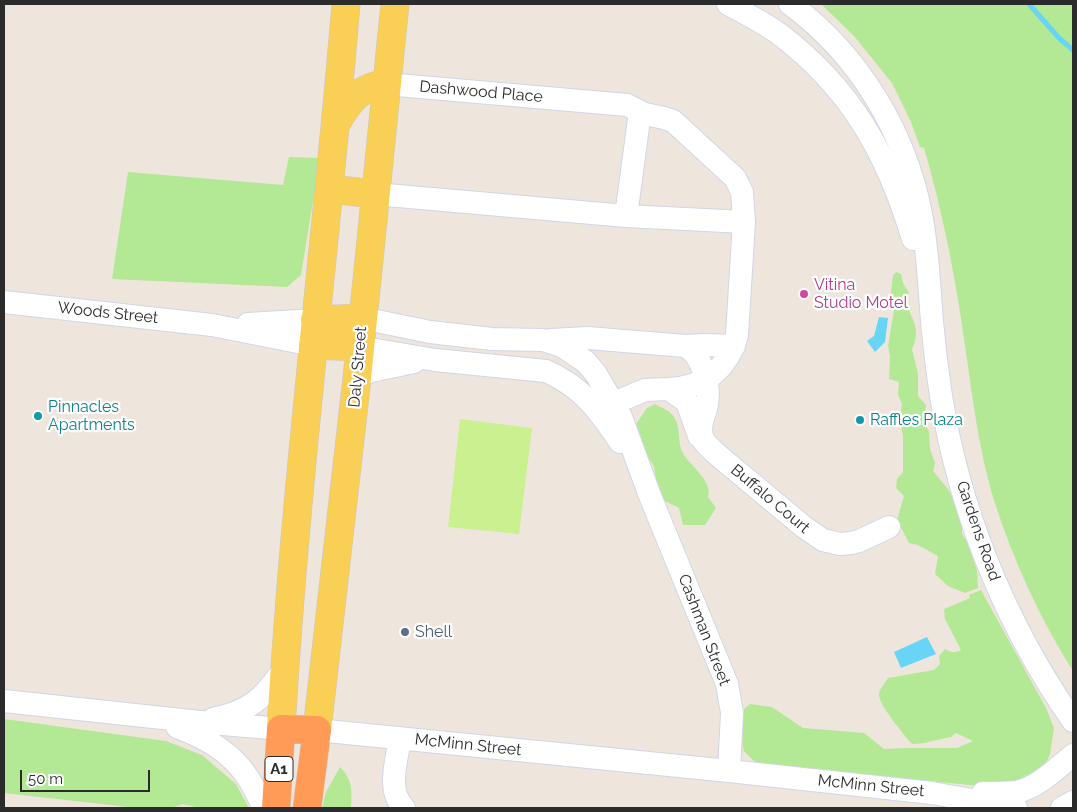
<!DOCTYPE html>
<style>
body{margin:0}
#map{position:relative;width:1077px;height:812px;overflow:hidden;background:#eee6dc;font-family:Raleway,sans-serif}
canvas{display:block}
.frame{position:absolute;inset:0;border:5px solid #2b2b2b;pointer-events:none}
.scale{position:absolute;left:20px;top:770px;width:130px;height:22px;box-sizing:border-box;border:2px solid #2b2b2b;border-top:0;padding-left:6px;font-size:15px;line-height:18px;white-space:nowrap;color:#2b2b2b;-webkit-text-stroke:4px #fff;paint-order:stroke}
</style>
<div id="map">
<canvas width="1077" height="812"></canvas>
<div class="frame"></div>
<div class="scale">50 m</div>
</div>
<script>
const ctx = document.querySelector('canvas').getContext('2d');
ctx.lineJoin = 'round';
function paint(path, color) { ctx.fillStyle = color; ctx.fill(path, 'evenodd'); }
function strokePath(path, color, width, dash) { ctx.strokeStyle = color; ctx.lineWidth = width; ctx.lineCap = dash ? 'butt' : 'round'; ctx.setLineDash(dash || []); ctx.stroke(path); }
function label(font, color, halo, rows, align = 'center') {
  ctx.font = font + ' Raleway,sans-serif'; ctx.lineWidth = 4.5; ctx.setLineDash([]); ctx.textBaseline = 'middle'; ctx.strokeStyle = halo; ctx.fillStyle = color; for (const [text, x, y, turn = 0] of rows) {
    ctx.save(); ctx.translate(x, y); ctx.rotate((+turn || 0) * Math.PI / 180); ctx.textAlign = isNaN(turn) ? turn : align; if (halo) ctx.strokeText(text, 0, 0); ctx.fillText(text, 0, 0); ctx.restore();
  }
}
paint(new Path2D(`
 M821,4h252v667c-33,-52 -60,-111 -79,-171 -17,-55 -23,-117 -32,-175 -9,-60 -21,-119 -38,-177l-4,-1 -9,-25 -19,-39 -38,-47z
 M289,157l31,1 -19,117 -14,12 -175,-8 16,-107 155,13z
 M896,272l5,2 2,9 6,10 -4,5c4,19 18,29 7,51l6,25v22l8,9 -2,16 5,11 1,17 5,14 -2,8 15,18 5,10 9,24v11l5,8 10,28 1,18 -13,5 -17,-7 -13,-12 3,-18 -20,-11 -9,-2 -12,-23 7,-24 -8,-8 1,-9 6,-7v-36l-2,-9 3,-8 -3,-8 1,-7 -4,-9 1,-13 -10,-3 1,-23 -2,-10 7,-41 -4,-12 2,-18z
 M655,404c7,4 14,6 19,13 8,12 2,26 10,38 8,12 29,27 24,42l8,11 -11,17h-22l-4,-17 -20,-10 -5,-32 -13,-19 1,-7 -6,-16 11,-16z
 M981,590l65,118 8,20 -4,26 -6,15 -44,19 -243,-24 -13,-13 -2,-9 2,-33 6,-5 22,3 31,21 61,5 20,16 23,-1h50l16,-7 -17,-8 -5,4c-13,2 -25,7 -39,7 -7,-8 -33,-39 -33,-49 0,-6 6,-12 9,-17l46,-8 6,-6 -1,-8 6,-7c6,4 10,4 16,1l-16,-31 -1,-10 26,-11 -1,-3z
 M4,719l162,22 36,14 34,29 13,24h-50l-16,-4 -12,4h-34l-133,-15z
 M340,767c13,13 12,24 11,41h-29l4,-16z`), '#b3e895');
paint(new Path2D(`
 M460,419l72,9 -13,106 -71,-7z`), '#caf090');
paint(new Path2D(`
 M879,317l9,1 -3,24 -10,10 -8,-11 7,-5z
 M927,637l9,17 -35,14 -7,-16z`), '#68d5f7');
strokePath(new Path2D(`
 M1029,4l30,34 14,12`), '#68d5f7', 5);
const minor = new Path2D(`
 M728,4c17,9 34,18 50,29 73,55 109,120 135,206
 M790,4c68,50 115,127 131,210 7,35 8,72 11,107 3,33 7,66 13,98 21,108 65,212 128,302
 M386,84l241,21 18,9 19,4 9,3 62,57 7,14 2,30 -7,113c-9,34 -32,52 -68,54
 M375,194l251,22 118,6
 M626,216l14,-104
 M4,302l208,23 101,20
 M362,318l68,14 62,7 51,1 19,6 24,16 10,12 25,43 29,79 77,188 5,29 -3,58
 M248,324l67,-4
 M551,340l37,-2 97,8c9,5 13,11 17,21 6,14 8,27 4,42 -3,9 -7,18 -4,27 2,9 12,15 18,21l84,70 19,13 17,4 11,-1 8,-2 30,-14
 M685,346l20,-1 29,1
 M359,347l76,13 111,11c36,16 53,39 74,71
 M357,378l14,-7 43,-9
 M600,401l14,2 31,-13 24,-1 18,13 12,34
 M4,701l196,21 81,7
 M213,719c38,-8 51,-21 72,-52
 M177,727c43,16 70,37 86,81
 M317,730l412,41 203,22 84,15
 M400,738c-3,23 -14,52 4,70
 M983,793c11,0 22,0 33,-1 21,-4 41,-24 57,-37
 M1062,808l11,-6`);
const major = new Path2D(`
 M337,122c12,-21 24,-36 49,-38
 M330,189l45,5
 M315,320l47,-2
 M313,345l46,2
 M281,729c14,-242 45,-483 65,-725
 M317,730l40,-352 38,-374`);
const highway = new Path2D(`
 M276,808l5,-79 36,1 -10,78`);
strokePath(minor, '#d1d6e5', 24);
strokePath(major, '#c8c8c8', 29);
strokePath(highway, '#c8c8c8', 29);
strokePath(minor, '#fff', 22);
strokePath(major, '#facf55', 28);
strokePath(highway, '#ff9b56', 28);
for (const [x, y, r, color] of [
 [804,294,5,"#d1479c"],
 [38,416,5,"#0f9aa8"],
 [860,420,5,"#0f9aa8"],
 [405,632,5,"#5c6f8a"]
]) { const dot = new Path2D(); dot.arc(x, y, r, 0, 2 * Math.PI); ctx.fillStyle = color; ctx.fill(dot); strokePath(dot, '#fff', 2); }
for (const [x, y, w] of [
 [279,769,28]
]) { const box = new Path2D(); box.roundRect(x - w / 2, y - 12.5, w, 25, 4); ctx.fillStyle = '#fff'; ctx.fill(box); strokePath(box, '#2b2b2b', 1); }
label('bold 15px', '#2b2b2b', null, [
 ["A1",279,769]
]);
label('16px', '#2b2b2b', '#fff', [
 ["Dashwood Place",481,92,5],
 ["Woods Street",108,313,6],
 ["Daly Street",358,367,-85],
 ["Buffalo Court",770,499,40],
 ["Gardens Road",978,531,71],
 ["Cashman Street",704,630,69],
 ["McMinn Street",468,745,6],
 ["McMinn Street",871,786,6]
]);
label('16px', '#b23c85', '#fff', [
 ["Vitina",814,285],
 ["Studio Motel",814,303]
], 'left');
label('16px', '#0d838f', '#fff', [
 ["Pinnacles",48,407],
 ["Apartments",48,425],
 ["Raffles Plaza",870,420]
], 'left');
label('16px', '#4e5e75', '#fff', [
 ["Shell",415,632]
], 'left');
</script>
